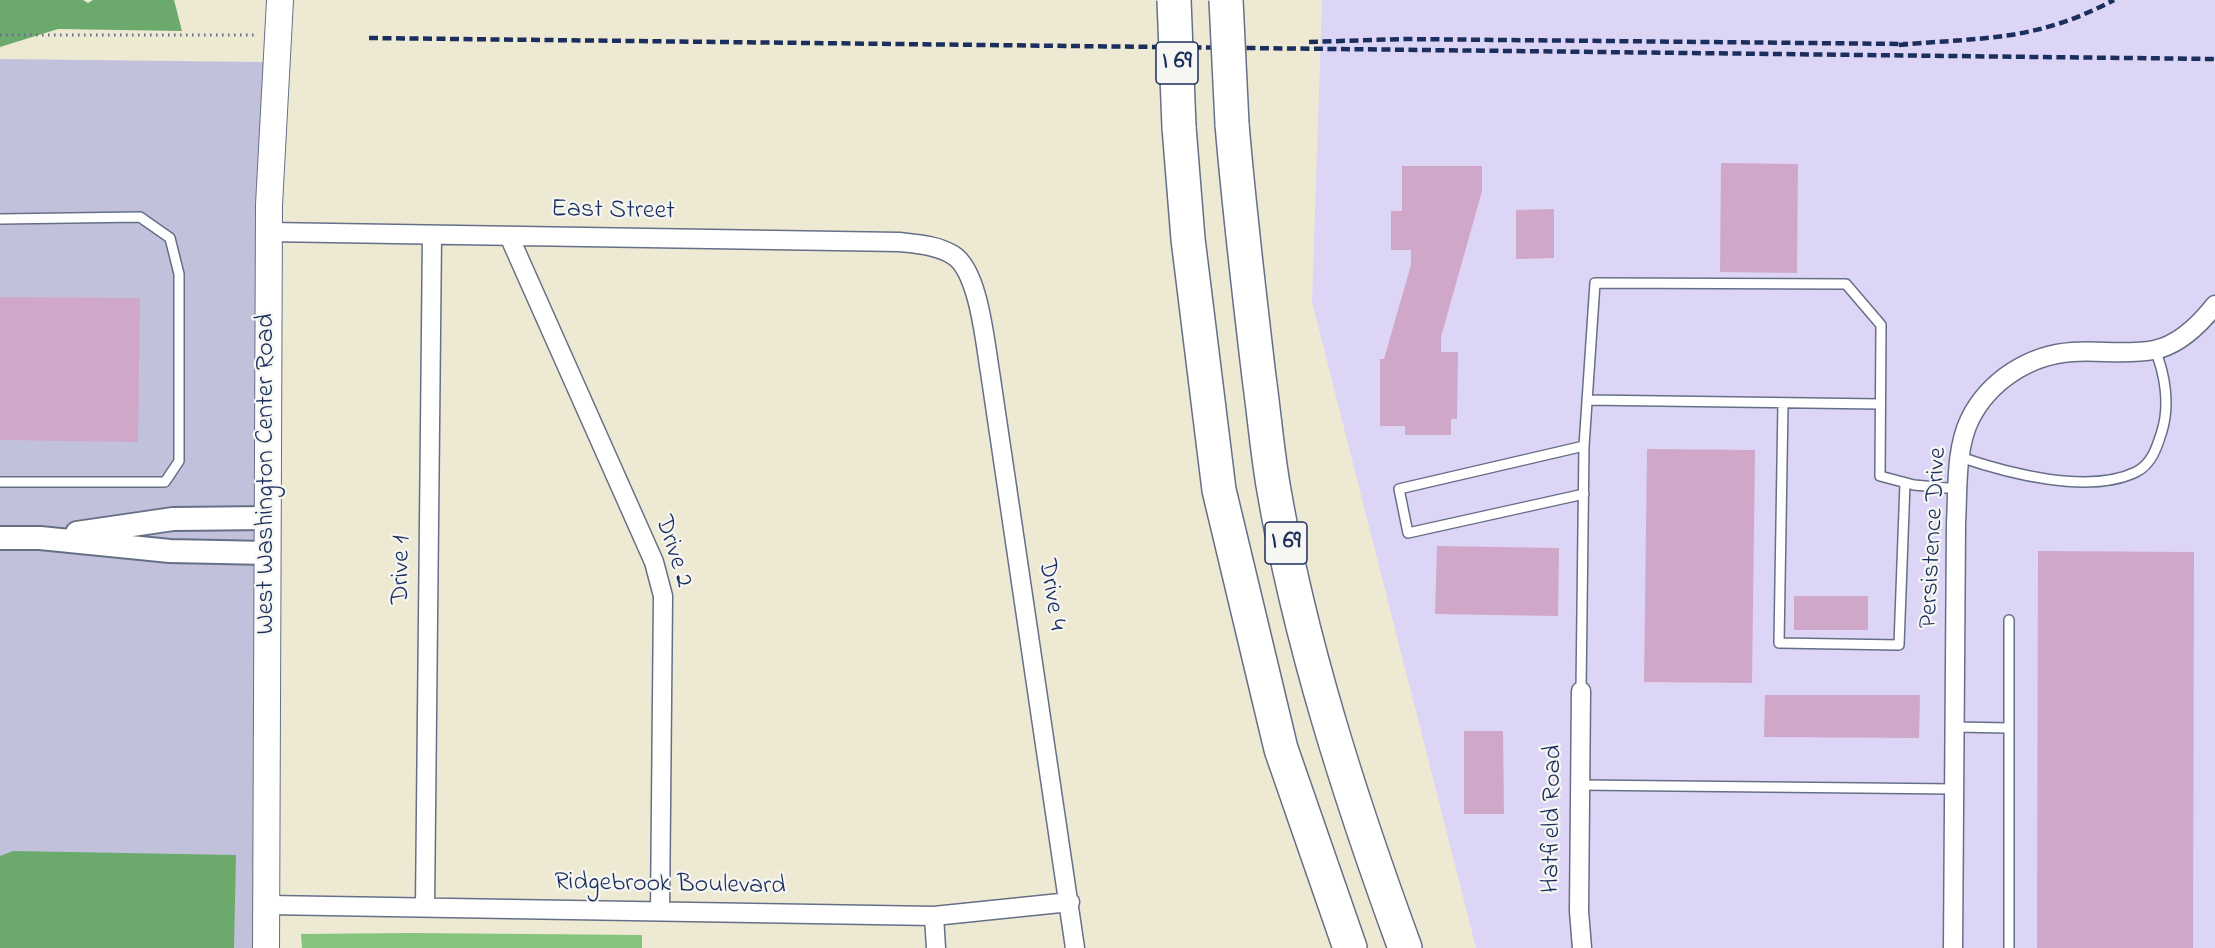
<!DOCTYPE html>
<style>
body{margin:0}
canvas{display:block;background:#eee9d3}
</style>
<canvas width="2215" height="948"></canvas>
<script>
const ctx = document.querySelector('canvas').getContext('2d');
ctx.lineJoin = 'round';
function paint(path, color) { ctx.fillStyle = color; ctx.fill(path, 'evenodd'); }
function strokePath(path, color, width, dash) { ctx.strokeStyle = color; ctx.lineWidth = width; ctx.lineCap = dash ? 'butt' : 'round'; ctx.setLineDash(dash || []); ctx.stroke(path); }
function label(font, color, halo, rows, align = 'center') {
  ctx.font = font + ' "Indie Flower",sans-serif'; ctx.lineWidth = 4.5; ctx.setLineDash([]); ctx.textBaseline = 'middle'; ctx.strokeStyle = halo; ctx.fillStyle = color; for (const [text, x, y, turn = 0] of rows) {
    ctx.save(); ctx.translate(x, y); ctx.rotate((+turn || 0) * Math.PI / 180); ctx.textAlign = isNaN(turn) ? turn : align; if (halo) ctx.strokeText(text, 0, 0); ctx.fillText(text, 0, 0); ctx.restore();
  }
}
paint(new Path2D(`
 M1322,0h893v948h-739l-164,-646z`), '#ddd5f6');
paint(new Path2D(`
 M0,59l263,3 -6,886h-257z`), '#c2c1dc');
paint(new Path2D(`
 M411,933l231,2v13h-340l-1,-14z`), '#84c47c');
paint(new Path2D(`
 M0,0h83l5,3 5,-3h81l8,31 -124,-2 -58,18z
 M13,851l223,4 -2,93h-234v-92z`), '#6baa6c');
paint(new Path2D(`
 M1721,163l77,1 -1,109 -77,-1z
 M1402,166h80v25l-41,146v15h17l-1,67h-6v16h-46v-9h-25v-67h4l27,-94v-15h-20v-39h11z
 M1554,209v49l-38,1v-49z
 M0,297l140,1 -2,144 -138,-2z
 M1647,449l108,1 -3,233 -108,-1z
 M1437,546l122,2 -1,68 -123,-2z
 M2038,551l156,1 -1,396h-156z
 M1794,596h74v34h-74z
 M1765,695h155l-1,43 -155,-1z
 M1464,731h39l1,83h-40z`), '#d0a7c8');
const service = new Path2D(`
 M0,219l140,-2 30,21 9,36v187l-14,21h-165
 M1587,400l293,4
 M1783,403l-4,240 120,2 6,-162
 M1960,457c47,16 128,38 176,15 16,-8 21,-25 26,-41 8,-26 3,-57 -7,-81
 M1584,494l-176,39 -9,-44 185,-43
 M1581,691l3,-245 11,-163 251,1 35,41 -1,151 34,9 44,4
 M1955,727l54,1v220
 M2009,728v-108
 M1580,785l374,4`);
const minor = new Path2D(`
 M269,232l630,10c18,2 38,3 54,13 26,16 32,88 37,117l85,576
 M509,236l145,326 9,34 -3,315
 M1581,691l-2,220 3,37
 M268,905l666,11 136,-14
 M425,906l7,-671
 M934,916l2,32
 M1953,948l3,-425c2,-33 -1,-73 14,-104 19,-38 59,-64 102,-67 26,-2 55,3 82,-2 25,-5 46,-26 61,-45`);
const tertiary = new Path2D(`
 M77,533l96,-14 95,-1
 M0,538h40l130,13 98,2`);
const secondary = new Path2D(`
 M266,948l3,-743 11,-205`);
const motorway = new Path2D(`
 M1232,124c7,84 17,168 27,253 5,36 8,72 14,108 27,158 77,313 132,463
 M1179,127l9,112 31,251 62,259 69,199`);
strokePath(service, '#657087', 12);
strokePath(minor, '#657087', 21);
strokePath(tertiary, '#657087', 26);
strokePath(secondary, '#657087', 28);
strokePath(motorway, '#657087', 36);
strokePath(new Path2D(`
 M0,35h256`), '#657087', 3, [1.5, 4.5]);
strokePath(service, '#fff', 9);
strokePath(minor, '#fff', 18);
strokePath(tertiary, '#fff', 22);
strokePath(secondary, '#fff', 26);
strokePath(motorway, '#fff', 33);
strokePath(new Path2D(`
 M369,38l1846,21
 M1309,42l95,-3 504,5
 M1899,45c86,-8 135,-3 215,-45`), '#1b2f5e', 4.5, [9, 4.5]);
const motorwayBridge = new Path2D(`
 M1174,0l5,127
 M1226,0l6,124`);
strokePath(motorwayBridge, '#657087', 36, []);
strokePath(motorwayBridge, '#fff', 33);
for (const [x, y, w] of [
 [1177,63,42],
 [1286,543,42]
]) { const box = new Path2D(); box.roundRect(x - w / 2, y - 21, w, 42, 4.5); ctx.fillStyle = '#f6f6f2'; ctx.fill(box); strokePath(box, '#1b2f5e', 1.5); }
label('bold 24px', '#1b2f5e', null, [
 ["I 69",1177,63],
 ["I 69",1286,543]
]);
label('26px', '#1b2f5e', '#f6f6f2', [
 ["East Street",613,212,1],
 ["West Washington Center Road",268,474,-90],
 ["Persistence Drive",1935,538,-87],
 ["Drive 2",672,552,72],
 ["Drive 1",403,570,-89],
 ["Drive 4",1050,595,81],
 ["Hatfield Road",1554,819,-89],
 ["Ridgebrook Boulevard",670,886,1]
]);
</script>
